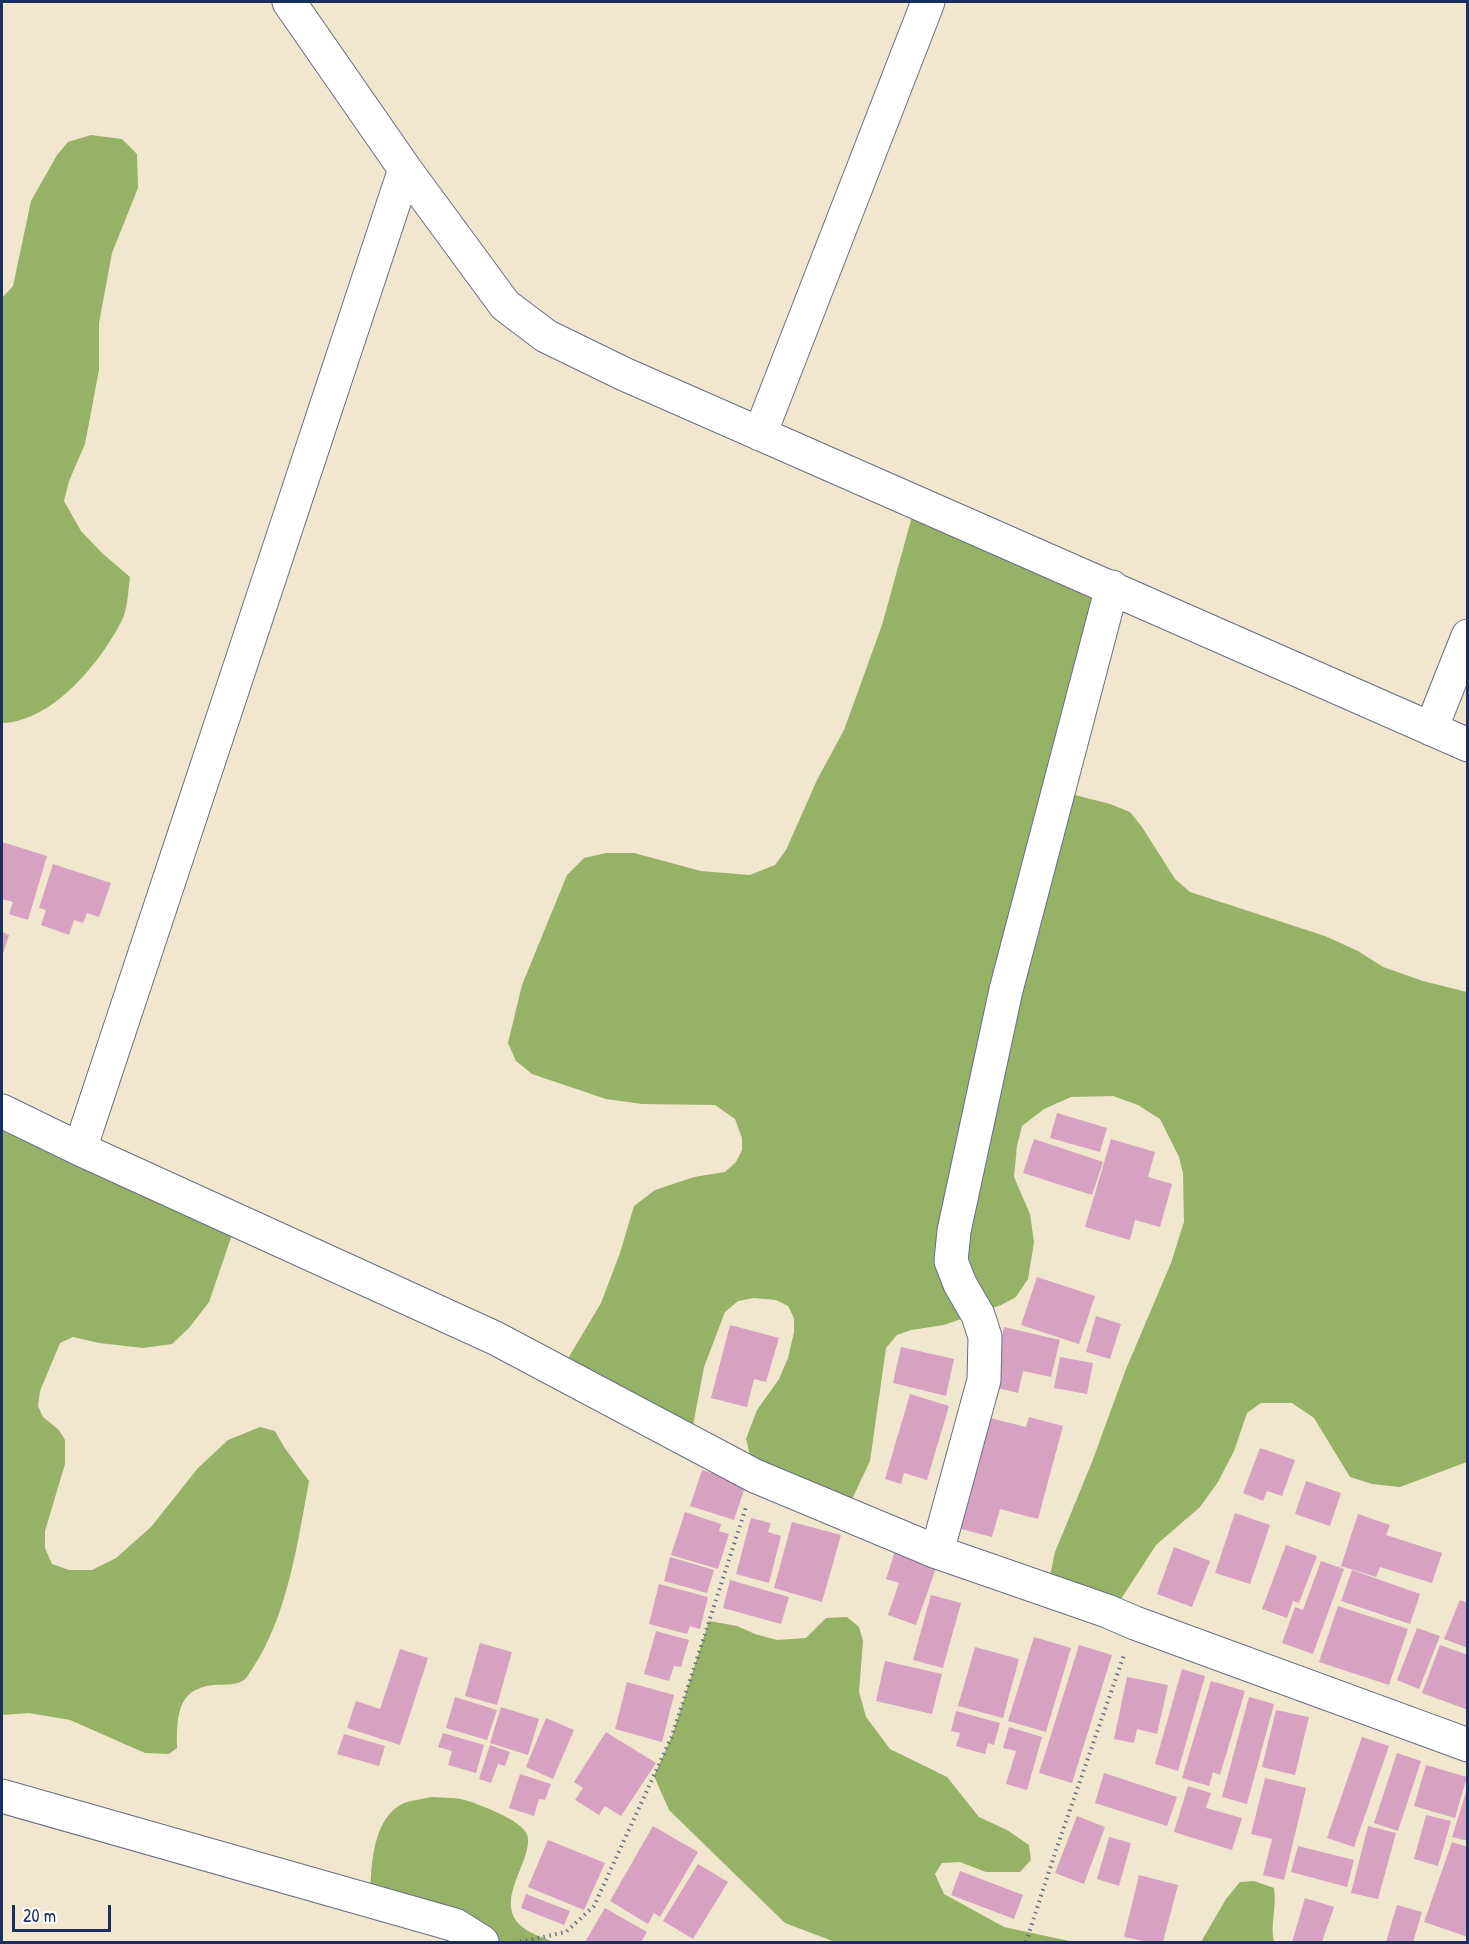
<!DOCTYPE html>
<style>
body{margin:0}
#map{position:relative;width:1469px;height:1944px;overflow:hidden;background:#f0e7ce;font-family:"Patrick Hand",sans-serif}
canvas{display:block}
.frame{position:absolute;inset:0;border:3px solid #1b2f5e;pointer-events:none}
.scale{position:absolute;left:12px;top:1905px;width:99px;height:27px;box-sizing:border-box;border:3px solid #1b2f5e;border-top:0;padding-left:8px;font-size:18px;line-height:21px;white-space:nowrap;color:#1b2f5e;-webkit-text-stroke:4px #fff;paint-order:stroke}
</style>
<div id="map">
<canvas width="1469" height="1944"></canvas>
<div class="frame"></div>
<div class="scale">20 m</div>
</div>
<script>
const ctx = document.querySelector('canvas').getContext('2d');
ctx.lineJoin = 'round';
function paint(path, color) { ctx.fillStyle = color; ctx.fill(path, 'evenodd'); }
function strokePath(path, color, width, dash) { ctx.strokeStyle = color; ctx.lineWidth = width; ctx.lineCap = dash ? 'butt' : 'round'; ctx.setLineDash(dash || []); ctx.stroke(path); }
paint(new Path2D(`
 M91,135l31,4 15,15 1,34 -26,65 -13,70v47l-14,74 -16,37 -5,20 17,30 21,22 28,24c-2,14 -2,33 -9,45 -21,41 -69,100 -119,101v-425l11,-12 18,-85 26,-46 11,-13z
 M916,502l196,85 -51,195 14,13 35,9 20,8 12,15 33,52 15,13 135,44 33,15 25,16 40,14 44,11v470l-67,25 -28,-3 -22,-7 -36,-59 -22,-15h-31l-14,10 -13,38 -16,31 -18,25 -44,38 -35,54 -14,12 -60,-21 8,-38 37,-90 34,-93 45,-106 13,-41 -1,-49 -4,-16 -19,-38 -22,-14 -25,-9 -42,1 -27,12 -22,17 -5,20 -3,31 16,37 4,28 -6,37 -12,18 -15,8 -57,20 -33,5 -14,5 -11,13 -16,113 -25,53 -90,-38 -9,-37 11,-29 22,-31 9,-21 6,-26v-14l-6,-12 -12,-6 -22,-2 -16,3 -13,11 -21,55 -14,75 -130,-70 41,-69 19,-50 14,-47 21,-16 39,-13 31,-5 11,-10 6,-12v-12l-7,-19 -20,-14 -73,-1 -36,-5 -74,-25 -16,-13 -8,-18 14,-58 45,-110 17,-17 22,-5h28l67,18 49,4 25,-10 11,-15 31,-70 27,-50 38,-105z
 M2,1111l235,109 -28,82 -20,26 -17,16 -29,4 -44,-5 -26,-6 -13,6 -20,48 -2,15 5,11 16,13 6,10v24l-20,67v17l7,16 17,6h23l24,-12 35,-31 47,-59 30,-28 32,-13 15,4 9,16 25,34c-11,60 -22,137 -57,188 -2,3 -5,9 -8,11 -9,6 -21,4 -31,5 -37,4 -36,33 -36,63l-8,6 -24,-1 -75,-33 -41,-7 -27,2z
 M847,1617l12,10 4,14 -4,51 7,25 24,32 57,28 32,40 28,13 22,15 2,15 -11,12h-34l-26,-10 -18,1 -7,11 9,20 60,33 70,15h-239l-50,-19 -116,-113 -15,-34 18,-40 37,-115 28,5 18,8 22,6 29,-2 20,-20z
 M432,1797c12,1 25,0 36,4 15,5 59,21 60,37 2,27 -34,63 -7,88 8,7 23,12 32,16h-71l-112,-42c1,-30 1,-82 34,-97 9,-3 19,-4 28,-6z
 M1254,1881l20,7c3,19 -4,36 0,54h-73l25,-43 14,-17z`), '#96b266');
paint(new Path2D(`
 M2,842l45,14 -19,64 -19,-6 4,-12 -11,-3z
 M53,864l58,19 -12,34 -12,-4 -4,10 -9,-3 -5,15 -28,-10 5,-15 -7,-2z
 M2,932l7,3 -7,22z
 M1057,1113l50,15 -7,24 -50,-14z
 M1034,1139l69,23 -11,33 -69,-22z
 M1111,1139l44,13 -7,25 24,7 -12,43 -25,-7 -5,20 -45,-13z
 M1037,1277l58,19 -16,48 -58,-19z
 M1096,1316l25,8 -11,35 -24,-7z
 M730,1325l49,13 -13,44 -12,-3 -7,28 -36,-9z
 M1004,1327l56,13 -9,37 -28,-6 -5,22 -28,-7z
 M901,1347l53,12 -8,37 -53,-13z
 M1060,1357l33,6 -6,31 -33,-6z
 M910,1394l39,12 -22,74 -23,-7 -3,11 -16,-5z
 M1029,1417l34,9 -25,93 -38,-10 -8,28 -31,-8 29,-111 36,9z
 M1260,1448l35,12 -13,36 -15,-5 -4,10 -20,-8z
 M702,1470l44,14 -12,36 -44,-14z
 M1306,1481l35,12 -11,33 -35,-12z
 M685,1512l36,12 -2,7 10,3 -11,35 -47,-14z
 M1235,1513l35,12 -20,59 -35,-11z
 M1358,1514l32,11 -4,10 56,18 -10,30 -52,-16 -4,10 -35,-11z
 M751,1518l20,5 -3,9 13,4 -12,47 -33,-9z
 M792,1522l49,13 -19,67 -48,-14z
 M1286,1545l31,11 -18,47 -6,-2 -6,17 -25,-9z
 M1174,1547l36,14 -18,46 -35,-13z
 M895,1551l42,14 -21,60 -28,-10 11,-32 -13,-4z
 M670,1557l44,13 -7,23 -43,-12z
 M1321,1561l23,8 -31,85 -31,-11 13,-36 8,3z
 M1352,1570l68,24 -10,30 -69,-23z
 M730,1580l59,17 -8,27 -58,-16z
 M659,1584l49,13 -8,32 -10,-3 -3,8 -38,-10z
 M931,1595l30,8 -18,65 -30,-8z
 M1460,1600l8,3v45l-24,-9z
 M1338,1606l70,23 -19,56 -70,-23z
 M1417,1628l23,8 -21,53 -22,-9z
 M656,1631l33,9 -8,27 -7,-1 -5,15 -25,-7z
 M1034,1637l37,11 -25,84 -38,-11z
 M480,1643l32,9 -15,53 -32,-9z
 M1079,1645l33,10 -40,128 -33,-10z
 M1440,1645l28,10v55l-46,-17z
 M975,1647l44,12 -16,59 -45,-12z
 M400,1649l28,9 -28,87 -53,-17 9,-27 24,8z
 M885,1661l57,13 -10,40 -56,-13z
 M1182,1669l23,7 -27,95 -23,-7z
 M1127,1677l41,8 -11,49 -20,-5 -3,14 -20,-4z
 M1211,1681l34,10 -25,84 -7,-3 -4,14 -27,-8z
 M627,1682l47,13 -12,47 -47,-13z
 M455,1697l42,13 -10,30 -41,-12z
 M1249,1697l25,7 -27,100 -25,-7z
 M501,1707l38,12 -11,36 -38,-12z
 M1276,1710l33,7 -14,58 -33,-8z
 M956,1711l44,12 -6,22 -6,-2 -3,11 -29,-8 4,-13 -9,-2z
 M546,1718l28,12 -21,49 -27,-12z
 M1009,1727l33,10 -15,53 -21,-6 10,-33 -13,-3z
 M606,1732l50,31 -35,53 -16,-10 -6,9 -24,-15 8,-12 -9,-6z
 M443,1733l41,12 -8,28 -28,-8 4,-14 -14,-4z
 M344,1734l41,12 -6,20 -42,-12z
 M1362,1737l27,9 -35,101 -27,-9z
 M490,1745l20,7 -5,14 -7,-2 -7,19 -12,-4z
 M1397,1753l24,8 -23,70 -24,-8z
 M1426,1765l41,12 -12,41 -41,-12z
 M1104,1773l73,24 -10,29 -72,-23z
 M520,1774l31,10 -6,16 -6,-1 -5,17 -25,-8z
 M1265,1778l41,10 -22,92 -21,-5 9,-36 -21,-5z
 M1188,1786l23,7 -5,15 36,10 -10,32 -58,-18z
 M1468,1786v55l-16,-4z
 M1426,1815l25,6 -13,45 -24,-7z
 M1077,1816l28,11 -21,57 -29,-11z
 M653,1826l45,26 -38,65 -6,-4 -6,11 -38,-23z
 M1368,1826l28,7 -18,66 -27,-6z
 M1109,1837l22,6 -12,43 -22,-7z
 M548,1840l57,23 -21,47 -56,-23z
 M1452,1842l16,5v90l-44,-15z
 M1298,1846l56,14 -7,27 -56,-15z
 M698,1864l30,18 -35,57 -30,-18z
 M960,1871l63,24 -9,24 -63,-24z
 M1139,1875l39,10 -15,57h-15l-24,-5z
 M526,1894l44,17 -6,14 -43,-17z
 M1305,1898l29,9 -12,35h-30z
 M1397,1905l25,7 -9,30h-27z
 M605,1908l42,24 -6,10h-56z`), '#d7a1c2');
const minor = new Path2D(`
 M289,2l116,167 100,136 41,31 78,38 844,371
 M760,434l168,-432
 M1431,729l37,-93
 M2,1111l78,38 415,189 260,138 182,76 170,59 28,12 333,122
 M80,1149l325,-980
 M937,1552l47,-172 1,-43 -7,-22 -18,-31 -9,-23 3,-30 52,-241 106,-403
 M2,1796l453,129 27,17`);
strokePath(minor, '#666f85', 35);
strokePath(new Path2D(`
 M520,1942l46,-10 28,-26 78,-170 74,-229
 M1026,1942l31,-95 67,-192`), '#666f85', 4, [1.5, 4.5]);
strokePath(minor, '#fff', 33);
</script>
